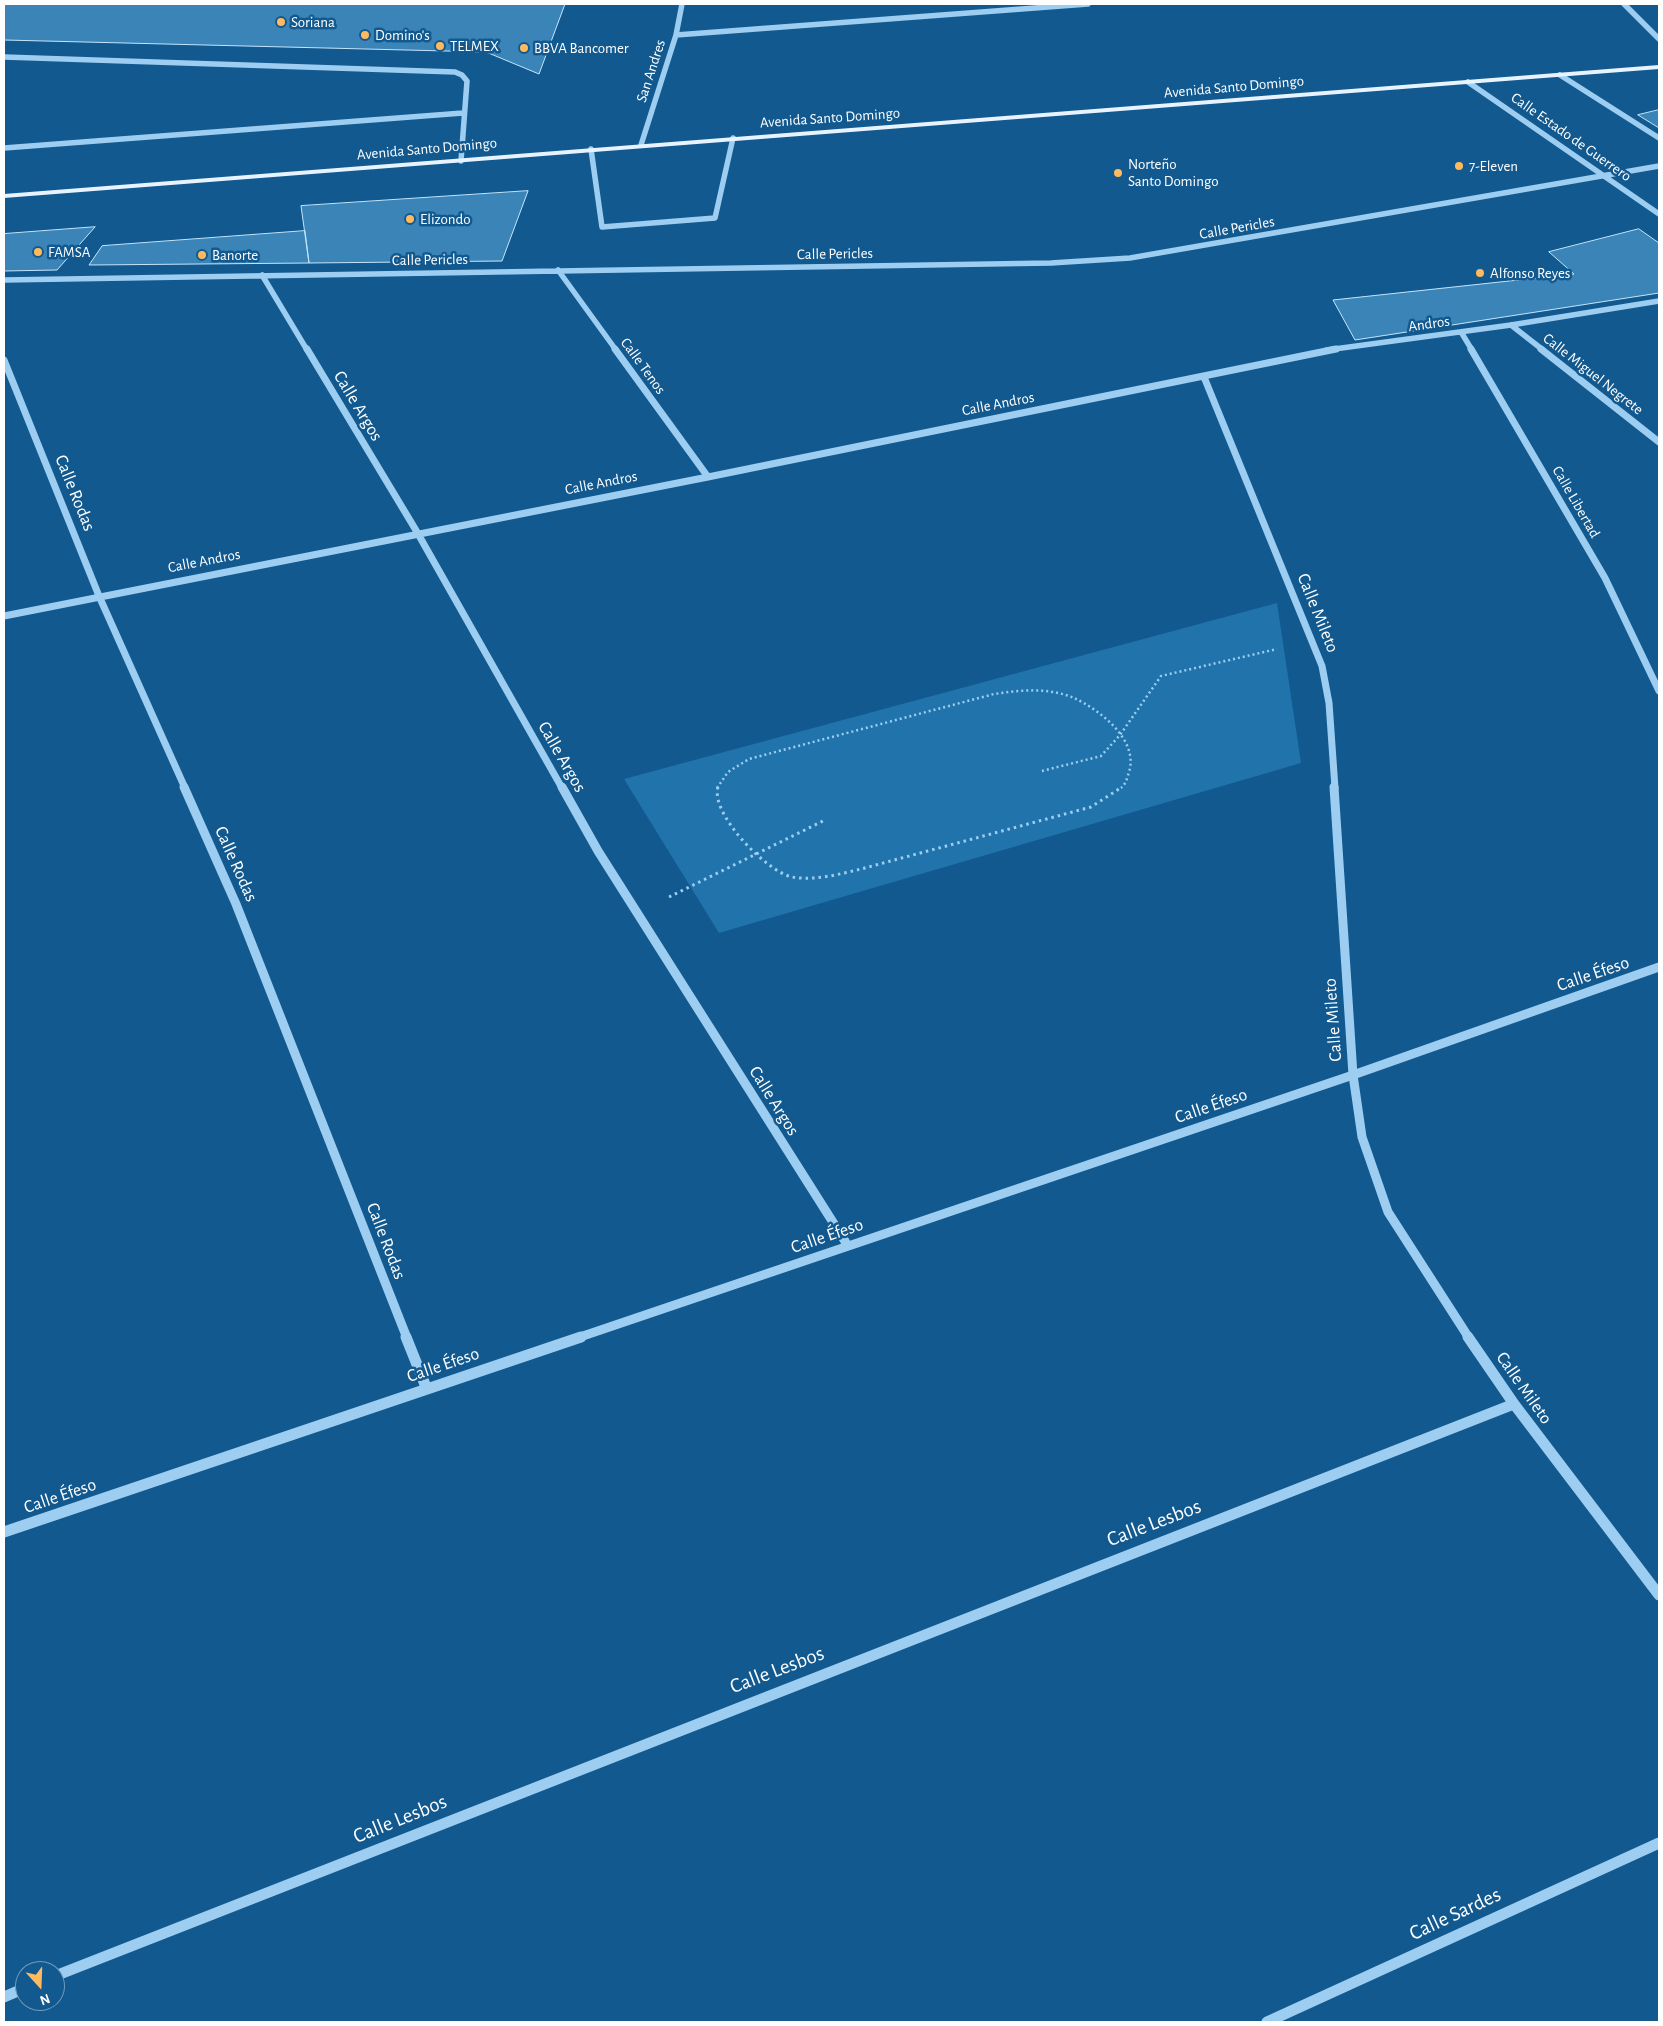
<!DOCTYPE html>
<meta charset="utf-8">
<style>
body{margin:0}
#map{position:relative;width:1663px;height:2026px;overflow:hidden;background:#12598f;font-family:"Alegreya Sans",sans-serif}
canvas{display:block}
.frame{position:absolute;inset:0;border:5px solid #fff;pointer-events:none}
.north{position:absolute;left:15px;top:1961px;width:50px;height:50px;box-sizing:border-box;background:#12598f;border:1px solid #719bbc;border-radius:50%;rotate:160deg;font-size:14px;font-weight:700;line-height:20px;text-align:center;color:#fff}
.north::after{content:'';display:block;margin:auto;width:18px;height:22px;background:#ffba5d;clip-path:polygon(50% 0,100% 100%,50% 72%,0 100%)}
</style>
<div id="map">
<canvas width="1663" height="2026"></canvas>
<div class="frame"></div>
<div class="north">N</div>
</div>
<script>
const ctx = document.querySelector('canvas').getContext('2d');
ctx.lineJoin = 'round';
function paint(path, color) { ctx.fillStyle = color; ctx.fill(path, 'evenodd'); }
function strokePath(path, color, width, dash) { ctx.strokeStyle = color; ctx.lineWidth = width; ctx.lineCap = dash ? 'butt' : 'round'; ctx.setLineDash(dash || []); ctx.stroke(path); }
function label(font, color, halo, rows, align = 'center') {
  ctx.font = font + ' "Alegreya Sans",sans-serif'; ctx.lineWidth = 5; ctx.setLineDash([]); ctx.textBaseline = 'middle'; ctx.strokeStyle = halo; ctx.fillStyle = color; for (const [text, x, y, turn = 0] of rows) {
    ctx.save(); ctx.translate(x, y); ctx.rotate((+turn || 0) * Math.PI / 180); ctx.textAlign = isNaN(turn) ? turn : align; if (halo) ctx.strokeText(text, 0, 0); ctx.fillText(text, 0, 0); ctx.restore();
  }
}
paint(new Path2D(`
 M1277,603l24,160 -582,170 -95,-154z`), '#2173ac');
const building = new Path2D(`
 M4,4h561l-26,70 -53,-22 -482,-12z
 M1659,110v18l-21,-13z
 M528,191l-26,70 -193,2 -8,-57z
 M95,227l-38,43 -53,1v-37z
 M1639,229l20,14v50l-304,47 -22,-40 241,-26 -25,-22z
 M305,231l4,32 -220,2 13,-19z`);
paint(building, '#3b84b8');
strokePath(building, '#c4e5fc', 1);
strokePath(new Path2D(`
 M1042,771l59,-15 19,-21 41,-59 116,-27
 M717,788l11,-16 21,-13 245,-65c27,-4 54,-7 80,4 26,12 65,42 55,74 -2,6 -3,12 -8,16`), '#9dcef1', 2.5, [2, 3]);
strokePath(new Path2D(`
 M718,787c-8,27 49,85 74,90 23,4 48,-3 69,-8l230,-62 31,-20
 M669,897l156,-77`), '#9dcef1', 3, [2.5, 4]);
strokePath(new Path2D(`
 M1624,4l35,35
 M676,35l412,-31
 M4,57l451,15 7,3 5,6 -6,80
 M1560,75l99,63
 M1468,82l191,132
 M641,145l35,-110 6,-31
 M4,148l459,-35
 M591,149l11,78 113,-9 18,-80
 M558,270l58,80
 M262,275l45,75
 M4,280l1047,-17 79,-5 529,-92
 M1511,325l32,25
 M1461,332l11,18
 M1327,350l184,-25 148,-24`), '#9dcef1', 5.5);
strokePath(new Path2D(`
 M307,349l110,183 145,256
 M615,349l93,128
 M1471,349l134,229 54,113
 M1541,349l118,93
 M4,360l95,236 86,192
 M1204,377l118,289 7,37 6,85
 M4,616l704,-139 628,-128`), '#9dcef1', 7);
strokePath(new Path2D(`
 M184,787l52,117 171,434
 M562,787l36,64 250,395
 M1334,787l19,288 9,62 26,75 81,126
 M577,1338l776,-263 306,-108`), '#9dcef1', 9);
strokePath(new Path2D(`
 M406,1337l20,50
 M1468,1337l46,67 145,191
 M4,1532l577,-195
 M55,1976l1459,-572
 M4,1997l21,-9
 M1267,2022l392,-179`), '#9dcef1', 11);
paint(new Path2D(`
 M1659,65v4l-1655,129v-4z`), '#e7f4ff');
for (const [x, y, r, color] of [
 [281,22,5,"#ffba5d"],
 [365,35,5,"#ffba5d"],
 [440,46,5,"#ffba5d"],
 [524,48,5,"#ffba5d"],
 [1459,166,5,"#ffba5d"],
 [1118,173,5,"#ffba5d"],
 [410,219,5,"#ffba5d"],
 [38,252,5,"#ffba5d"],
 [202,255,5,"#ffba5d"],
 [1480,273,5,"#ffba5d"]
]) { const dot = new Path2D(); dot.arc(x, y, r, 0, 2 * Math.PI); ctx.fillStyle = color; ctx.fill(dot); strokePath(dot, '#12598f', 2); }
label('15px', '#fff', '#12598f', [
 ["Soriana",291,22],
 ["Domino's",375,35],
 ["TELMEX",450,46],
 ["BBVA Bancomer",534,48],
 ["Norteño",1128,164],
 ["Santo Domingo",1128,181],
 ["7-Eleven",1469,166],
 ["Elizondo",420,219],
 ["FAMSA",48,252],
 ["Banorte",212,255],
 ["Alfonso Reyes",1490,273]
], 'left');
label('15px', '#fff', '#12598f', [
 ["San Andres",651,71,-72],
 ["Avenida Santo Domingo",1234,87,-5],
 ["Avenida Santo Domingo",830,118,-4],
 ["Calle Estado de Guerrero",1571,137,35],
 ["Avenida Santo Domingo",427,149,-5],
 ["Calle Pericles",1237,228,-10],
 ["Calle Pericles",835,254,-1],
 ["Calle Pericles",430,260,-1],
 ["Andros",1429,324,-8],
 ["Calle Tenos",643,366,54],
 ["Calle Miguel Negrete",1593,374,38],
 ["Calle Andros",998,404,-11],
 ["Calle Andros",601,483,-11],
 ["Calle Libertad",1576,502,60],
 ["Calle Andros",204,561,-11]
]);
label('18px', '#fff', '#12598f', [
 ["Calle Argos",358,406,59],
 ["Calle Rodas",75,493,68],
 ["Calle Mileto",1318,613,68],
 ["Calle Argos",562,757,60],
 ["Calle Rodas",236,864,66],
 ["Calle Éfeso",1593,974,-19],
 ["Calle Mileto",1333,1020,-94],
 ["Calle Argos",774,1101,58],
 ["Calle Éfeso",1211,1106,-19],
 ["Calle Éfeso",827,1236,-19],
 ["Calle Rodas",386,1241,69],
 ["Calle Éfeso",443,1365,-19],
 ["Calle Mileto",1524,1388,55],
 ["Calle Éfeso",60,1496,-19]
]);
label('21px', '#fff', '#12598f', [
 ["Calle Lesbos",1154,1523,-21],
 ["Calle Lesbos",777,1670,-21],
 ["Calle Lesbos",400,1819,-22],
 ["Calle Sardes",1455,1914,-25]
]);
</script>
